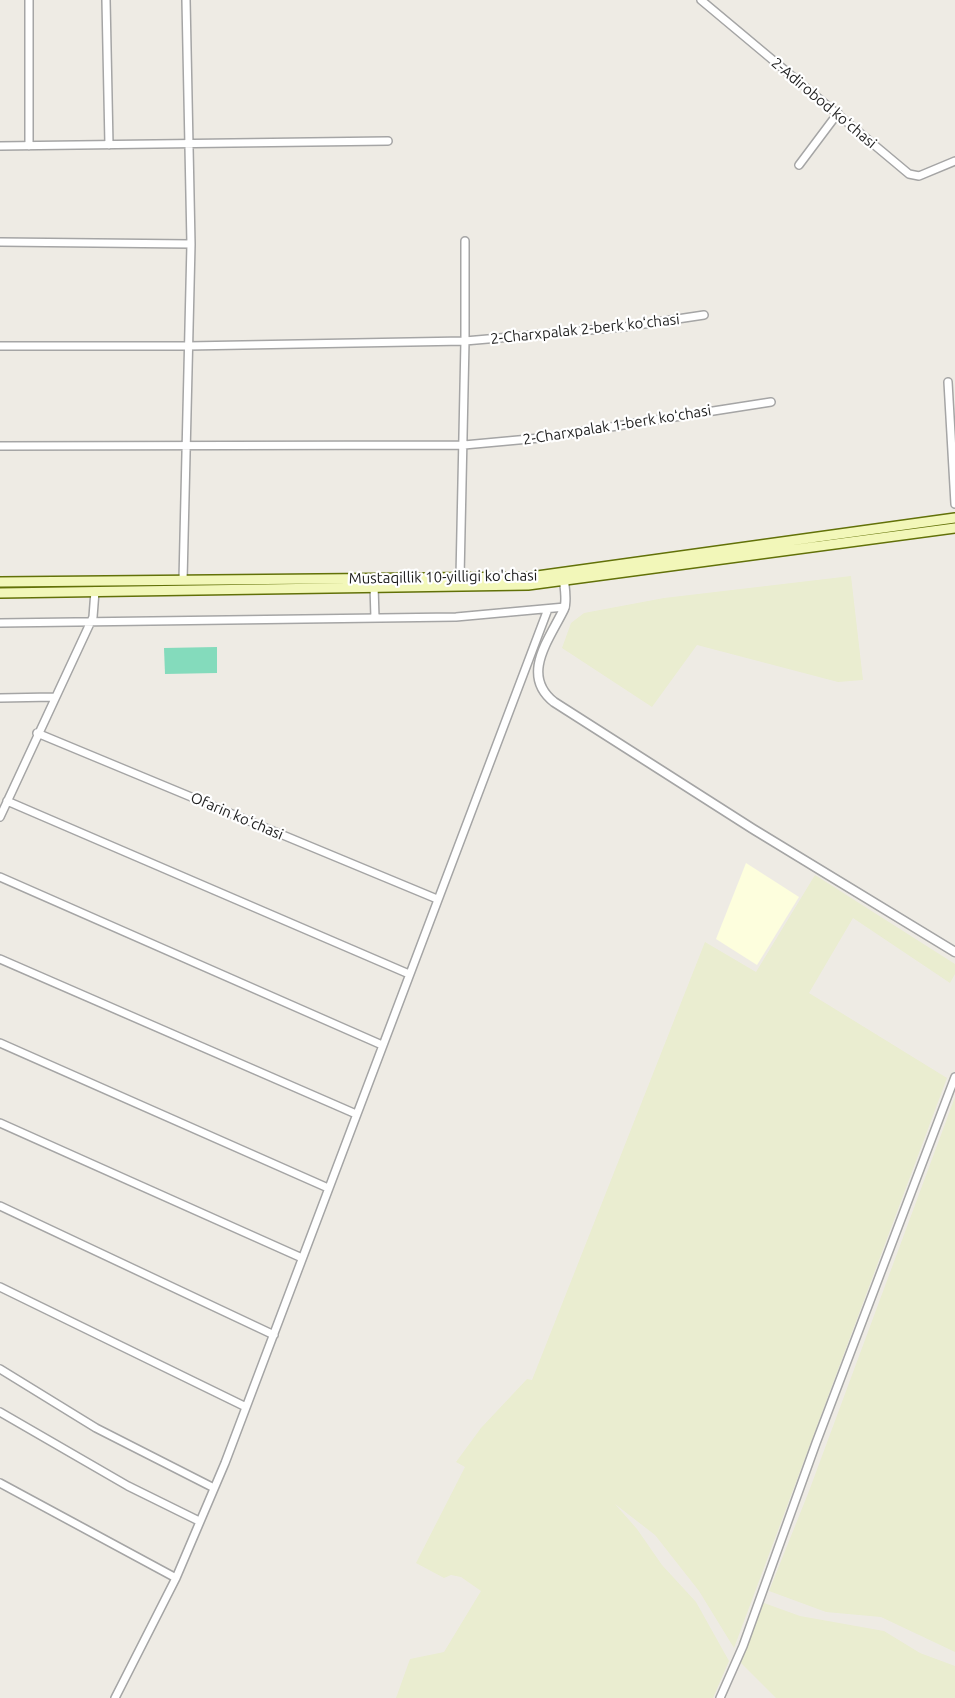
<!DOCTYPE html>
<meta charset="utf-8">
<style>
body{margin:0}
canvas{display:block;background:#eeebe4}
</style>
<canvas width="955" height="1698"></canvas>
<script>
const ctx = document.querySelector('canvas').getContext('2d');
ctx.lineJoin = 'round';
function paint(path, color) { ctx.fillStyle = color; ctx.fill(path, 'evenodd'); }
function strokePath(path, color, width, dash) { ctx.strokeStyle = color; ctx.lineWidth = width; ctx.lineCap = dash ? 'butt' : 'round'; ctx.setLineDash(dash || []); ctx.stroke(path); }
function label(font, color, halo, rows, align = 'center') {
  ctx.font = font + ' Ubuntu,sans-serif'; ctx.lineWidth = 4.5; ctx.setLineDash([]); ctx.textBaseline = 'middle'; ctx.strokeStyle = halo; ctx.fillStyle = color; for (const [text, x, y, turn = 0] of rows) {
    ctx.save(); ctx.translate(x, y); ctx.rotate((+turn || 0) * Math.PI / 180); ctx.textAlign = isNaN(turn) ? turn : align; if (halo) ctx.strokeText(text, 0, 0); ctx.fillText(text, 0, 0); ctx.restore();
  }
}
paint(new Path2D(`
 M746,863l53,34 -42,68 -41,-26z`), '#fdfedd');
paint(new Path2D(`
 M851,576l12,104 -25,2 -141,-37 -45,62 -90,-59 9,-25 13,-10 80,-15z
 M815,875l140,89v10l-5,9 -97,-65 -44,75 138,85 -213,570 -35,-57 -44,-56 -40,-31 22,25 25,36 34,37 33,59 -16,37h-317l14,-39 34,-7 37,-61 -20,-14 -10,-2 -7,3 -28,-15 49,-96 -9,-5 25,-34 46,-49 5,1 173,-438 51,30z
 M955,1097v555l-74,-35 -55,-5 -57,-21 40,-100z
 M764,1603l36,13 84,15 36,22 35,13v32h-179l-36,-36z`), '#eaedd0');
paint(new Path2D(`
 M217,647v26l-52,1 -1,-26z`), '#84dbbc');
const minor = new Path2D(`
 M29,0v146
 M106,0l3,145
 M701,0l208,174 10,2 36,-15
 M0,146l388,-5
 M799,165l39,-52
 M0,242l191,2
 M0,346h188l277,-5 159,-14 80,-12
 M948,382l7,122
 M0,446l464,-1 76,-7 231,-36
 M460,577l5,-236v-100
 M183,580l8,-336 -5,-244
 M374,586l1,32
 M0,623l456,-6 109,-10
 M0,698l54,-1
 M37,733l400,166
 M7,801l402,173
 M0,817l93,-200 2,-26
 M0,877l382,168
 M0,959l356,155
 M0,1043l328,145
 M0,1123l302,135
 M0,1206l274,129
 M0,1287l246,120
 M0,1369l96,59 118,60
 M0,1412l128,74 71,35
 M0,1483l176,95
 M115,1698l61,-120 49,-115 323,-854
 M720,1698l23,-52 73,-203 139,-366`);
const tertiary = new Path2D(`
 M564,581c1,8 3,21 0,28 -15,31 -44,66 -10,93l199,127 202,123`);
const secondary = new Path2D(`
 M0,582l530,-5 425,-59
 M0,593l528,-8 427,-57`);
strokePath(minor, '#a5a5a5', 10);
strokePath(tertiary, '#a5a5a5', 11);
strokePath(secondary, '#627108', 12);
strokePath(minor, '#fff', 7);
strokePath(tertiary, '#fff', 8);
strokePath(secondary, '#f2f7b9', 9);
label('15px', '#1e1e1e', '#fff', [
 ["2-Adirobod koʻchasi",824,103,40],
 ["2-Charxpalak 2-berk koʻchasi",585,329,-6],
 ["2-Charxpalak 1-berk koʻchasi",617,425,-9],
 ["Mustaqillik 10-yilligi ko'chasi",443,577,-1],
 ["Ofarin koʻchasi",237,816,23]
]);
</script>
